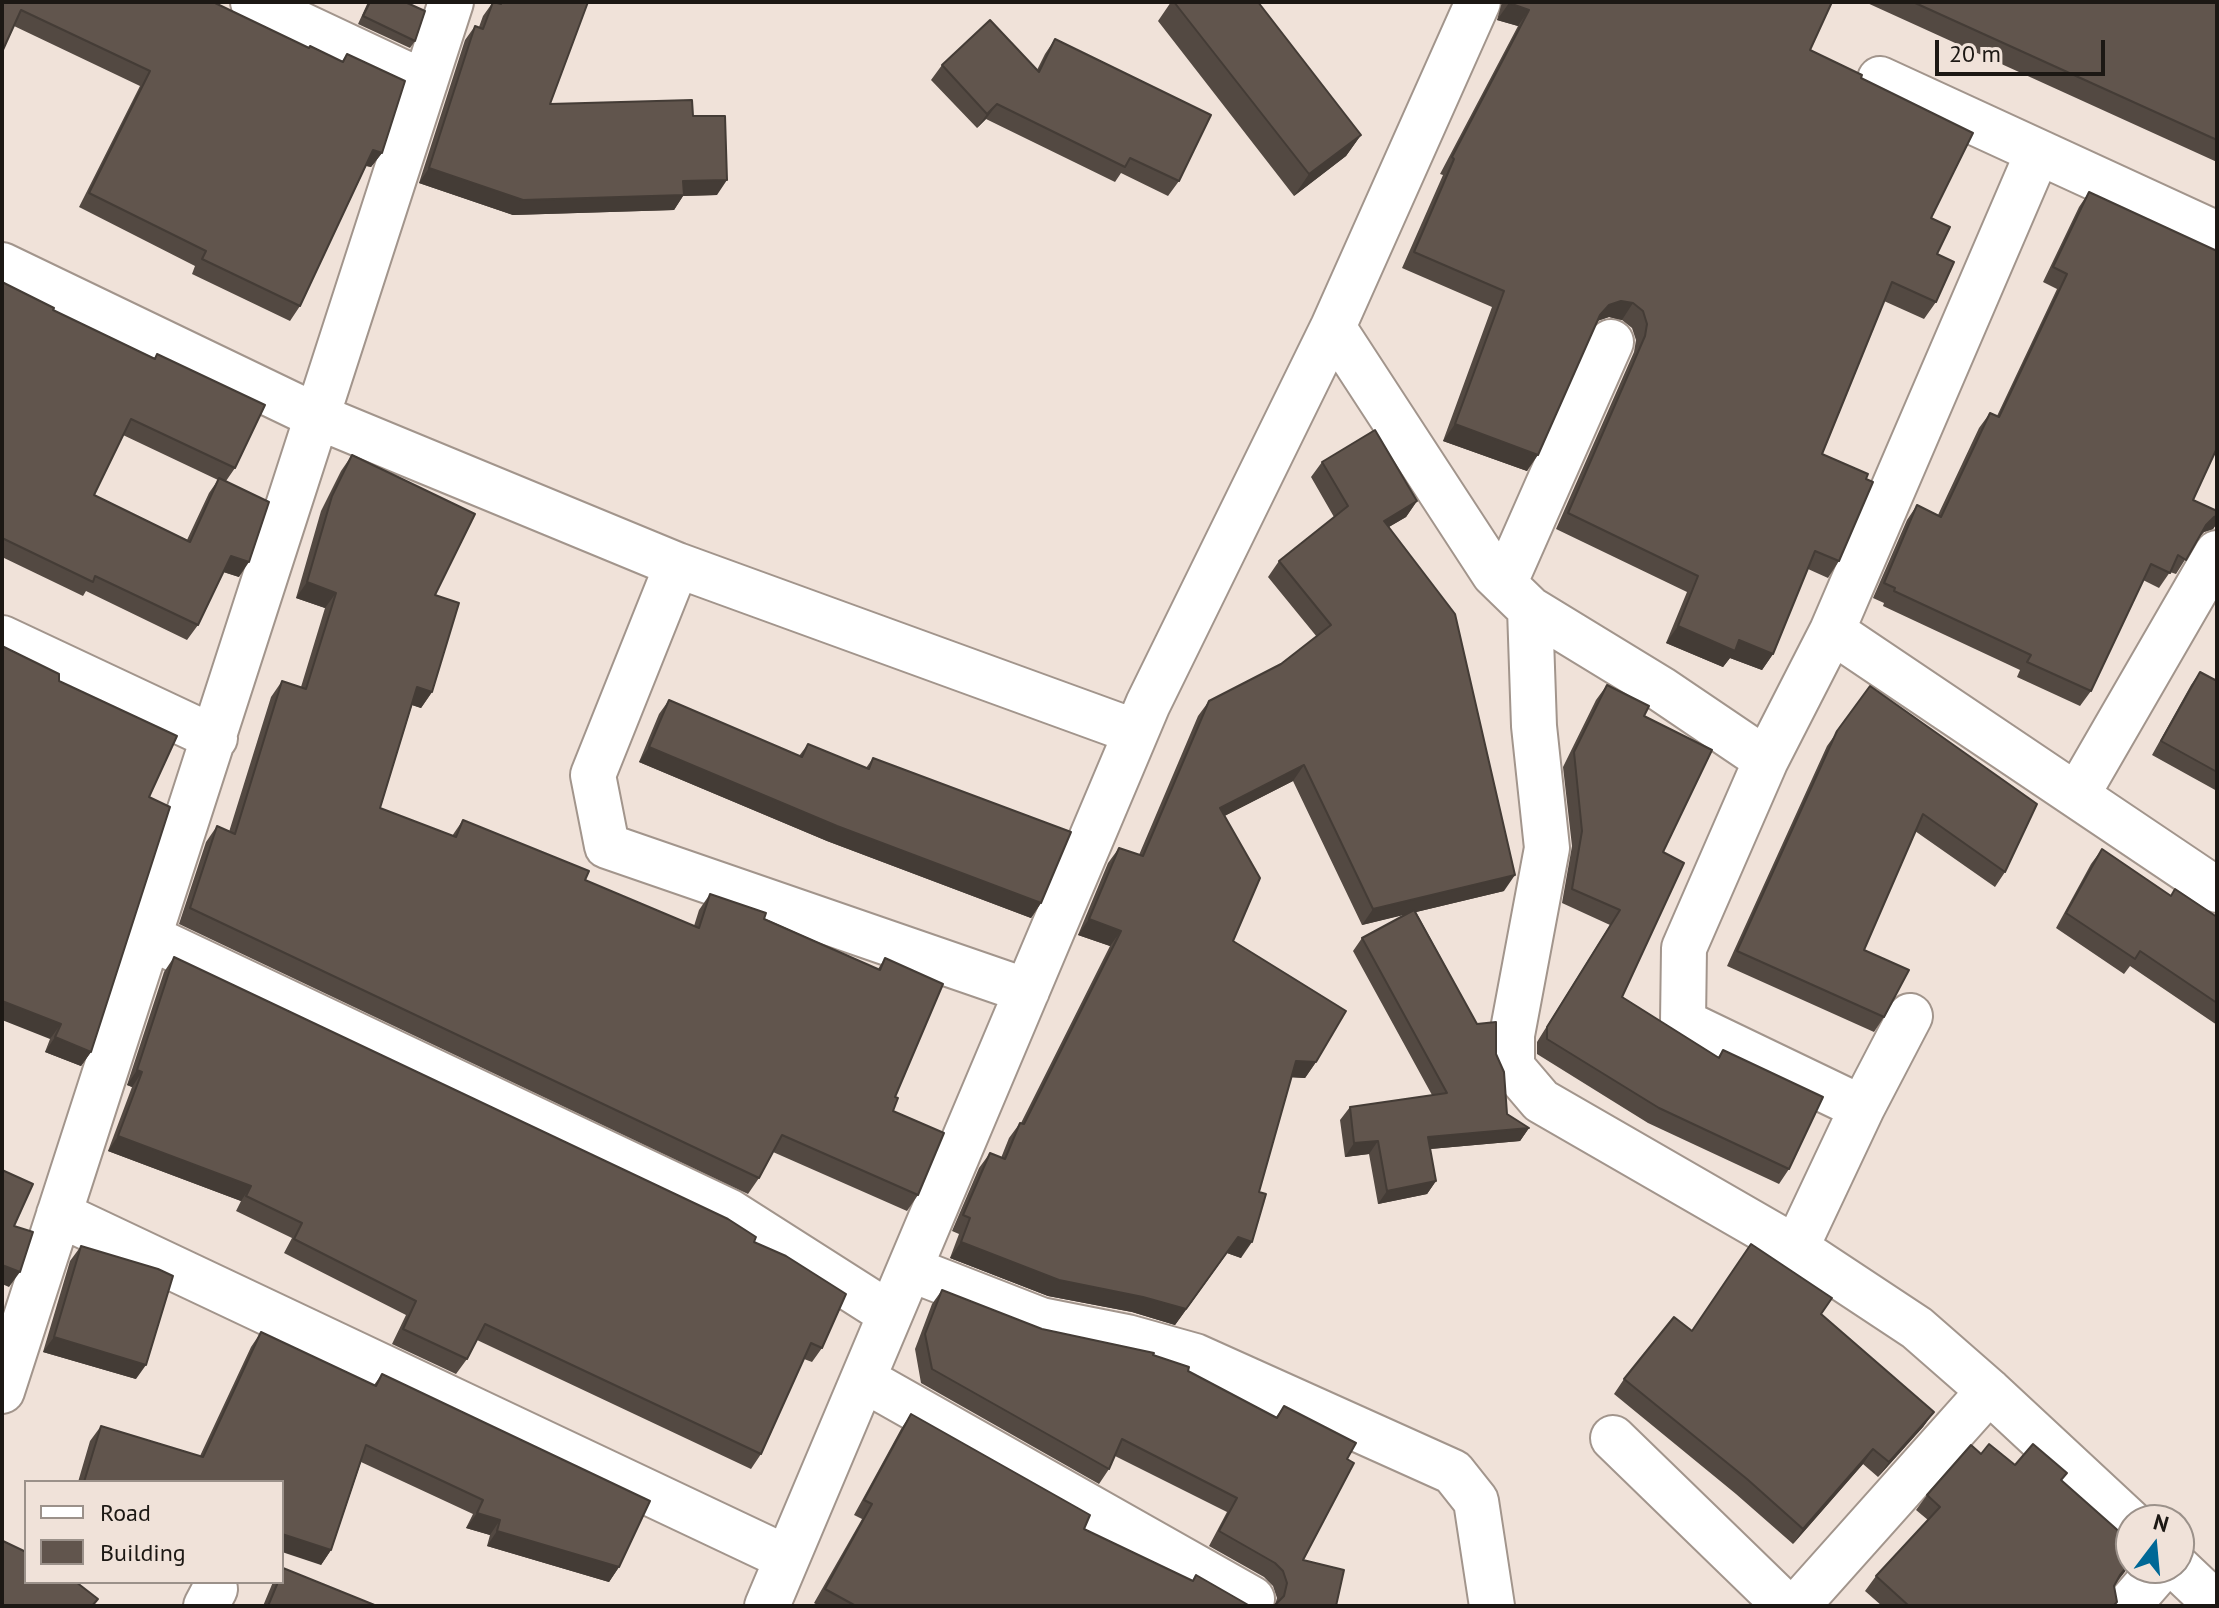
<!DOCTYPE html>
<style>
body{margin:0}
#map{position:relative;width:2219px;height:1608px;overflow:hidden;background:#f0e2d9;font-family:"PT Sans",sans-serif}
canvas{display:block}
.frame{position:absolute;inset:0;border:4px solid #1c1814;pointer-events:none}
.legend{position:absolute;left:24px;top:1480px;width:260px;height:104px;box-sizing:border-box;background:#f0e2d9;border:2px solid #9b918a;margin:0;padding:10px 14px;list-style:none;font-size:24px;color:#1c1814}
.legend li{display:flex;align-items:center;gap:16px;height:40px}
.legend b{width:40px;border:2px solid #9b918a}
.north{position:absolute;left:2115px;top:1504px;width:80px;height:80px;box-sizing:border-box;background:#f0e2d9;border:2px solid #9b918a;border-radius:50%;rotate:16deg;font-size:22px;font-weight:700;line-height:32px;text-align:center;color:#1c1814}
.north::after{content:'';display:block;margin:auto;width:28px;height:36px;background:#006896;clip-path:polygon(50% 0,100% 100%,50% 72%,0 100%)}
.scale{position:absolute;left:1935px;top:40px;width:170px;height:36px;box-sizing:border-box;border:4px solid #1c1814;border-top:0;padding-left:10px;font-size:24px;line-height:28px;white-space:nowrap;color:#1c1814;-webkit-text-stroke:6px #f0e2d9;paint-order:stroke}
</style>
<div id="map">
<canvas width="2219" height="1608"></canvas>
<div class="frame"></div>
<ul class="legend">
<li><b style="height:10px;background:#fff"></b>Road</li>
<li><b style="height:22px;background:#61554d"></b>Building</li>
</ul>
<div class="north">N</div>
<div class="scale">20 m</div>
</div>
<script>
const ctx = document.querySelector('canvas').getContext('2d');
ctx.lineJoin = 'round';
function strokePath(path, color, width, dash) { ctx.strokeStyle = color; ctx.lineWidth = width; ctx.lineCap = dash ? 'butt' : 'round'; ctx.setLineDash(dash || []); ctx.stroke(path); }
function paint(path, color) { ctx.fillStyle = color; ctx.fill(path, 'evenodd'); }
const street = new Path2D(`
 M253,2l172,81
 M1880,79l337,155
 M2,265l314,151 361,149 459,167
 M1333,327l161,247 36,35 131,80 105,71
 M677,565l-84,210 14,71 420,145
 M1505,582l106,-240
 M1530,609l4,117 13,122 -35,187v32l29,34 255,147 121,80 72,63 142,132
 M1832,631l385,259
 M2,638l213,100
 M2077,795l140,-242
 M149,937l581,275 160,102
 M1862,1108l-179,-86 1,-74 82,-188 66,-129 206,-479
 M59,1214l728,344
 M1796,1248l66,-140 48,-92
 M910,1269l131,51 86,17 68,19 258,116 23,29 16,105
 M863,1379l389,220
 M2,1391l449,-1389
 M1613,1438l173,168
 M2178,1568l39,37
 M206,1606l9,-17
 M767,1606l381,-902 185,-377 145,-325
 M1797,1606l192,-215
 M2128,1606l33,-38`);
strokePath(street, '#a2958c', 48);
strokePath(street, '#fff', 44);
paint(new Path2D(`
 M2,2l307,46 33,13 5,-7 35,99 -11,14 -5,-1 -66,140 -10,15 -98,-47 3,-8 -116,-59 61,-121 -126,-60z
 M368,2h37l10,39 -5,7 -52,-24z
 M493,2h95l-38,102 143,12 24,79 -34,1 -9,14 -161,5 -94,-32 46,-143 10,-14 4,1 4,-11z
 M1171,2h87l103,133 -15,21 -52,40 -136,-175z
 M1502,2h330l-22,48 51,28 70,140 6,36 -1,48 -12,17 -40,-18 -62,153 17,107 -11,17 -20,-9 -35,85 -11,16 -32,-12 -7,9 -57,-24 21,-51 -131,-63 78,-177 2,-12 -4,-12 -10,-8 -13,-3 -12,4 -70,150 -84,-30 49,-134 -90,-39 41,-93 -3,-1 78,-148 -21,-6z
 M1865,2h352v160z
 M1055,39l124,142 -11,15 -47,-23 -6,9 -129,-63 -9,9 -46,-48 11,-15 95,5 8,-16z
 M2089,192l104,308 24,11v12l-4,6 -9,3 -4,4 -24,38 -6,-2 -11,16 -16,-8 -52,111 -11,15 -63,-29 3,-7 -137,-64 1,-3 -11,-5 34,-78 10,-15 21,10 41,-87 11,-15 7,3 60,-127 -14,-7 36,-75z
 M2,282l51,28 101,48 3,-4 78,114 -9,13 13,96 -16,-5 -25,53 -11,15 -101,-49 -3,5 -81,-39zM123,435l95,45 -9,13 -22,47 -93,-45z
 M352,455l83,140 -3,97 -11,16 -9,-3 -32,103 72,28 11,-16 122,60 109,46 5,-16 11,-16 168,75 7,-11 10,139 -2,14 25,84 -11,16 -134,-59 -14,26 -11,16 -569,-270 27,-82 11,-16 12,6 42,-135 11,-16 19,6 24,-79 -29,-10 25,-87 20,-40z
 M1322,462l95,39 -11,16 -17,10 115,364 -88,21 61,112 19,30 11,60 22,14 -9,13 -90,8 6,32 -9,13 -49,10 -9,-50 -24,3 -5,-37 10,-13 82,-12 -79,-144 9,-13 44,-24 -44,11 -69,-144 -69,35 9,125 83,121 -11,16 -14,-1 -50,181 -14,-5 -52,72 -43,-13 -84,-16 -98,-38 9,-24 -7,-3 27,-63 11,-15 11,5 8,-20 11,-15h1l89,-177 -32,-11 30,-72 11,-15 20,7 59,-139 11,-15 72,-37 36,-27 -49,-60 11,-16 55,-44 -23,-40z
 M2200,672l17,9v110l-65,-36 39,-70z
 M59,681l90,116 -58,255 -10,14 -36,-14 5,-13z
 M1607,685l37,31 19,136 -41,145 96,60 5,-7 66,119 -10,15 -131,-61 -111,-69v-12l73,-117 -48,-22 10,-57 -9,-79 33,-67z
 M1870,686l135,186 -10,15 -80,-56 -51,119 20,67 -10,15 -147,-66 100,-220z
 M669,700l130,56 9,-12 58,24 7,-10 168,145 -10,15 -204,-77 -188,-79 20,-48z
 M2102,849l69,47 46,21v108l-87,-59 -6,8 -68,-46 35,-64z
 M174,957l580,285 68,106 -10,14 -8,-3 -43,95 -10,15 -274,-129 -10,19 -11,15 -64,-30 14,-29 -122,-62 8,-15 -56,-27 5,-10 -133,-50 24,-64 -5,-2 37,-113z
 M81,1246l55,133 -93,-27 27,-91z
 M942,1290l100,39 111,26 35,16 88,46 8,-11 63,53 -44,101 41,10 -69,35 2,-7 -4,-12 -9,-9 -55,-31 18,-34 -112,-56 -6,13 -10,15 -178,-101 -6,-34 17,-45z
 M1821,1314l113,98 -11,15 -45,50 -15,-13 -70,80 -57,-50 -122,-100 10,-15 68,-48z
 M261,1332l113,53 8,-11 237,193 -10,15 -122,-36 3,-11 -24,-7 7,-14 -112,-52 -30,88 -10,15 -39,-83h-204l12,-41 11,-15 99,30 51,-109z
 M911,1414l173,115 108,52 4,-6 54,31h-431l-5,-3 48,-84 -8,-4 47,-86z
 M1981,1454l80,27 70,61v22l-17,22v20h-232l-17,-15 11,-15 52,-56 -12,-10 11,-15z
 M273,1582h9l95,24h-114z`), '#534942');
paint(new Path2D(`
 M1509,3l20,7 -11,16 -21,-6z
 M997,104l-11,15 -9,9 10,-14z
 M1361,135l-15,21 -52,40 15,-22z
 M373,150l9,3 -11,14 -8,-2z
 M429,168l254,13 44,-1 -10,15 -34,1 -9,14 -161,5 -94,-32z
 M1621,301l12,2 -11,17 -13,-3 -12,4 3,-6 9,-10z
 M1455,424l83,31 -11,16 -84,-30z
 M1417,501l-11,16 -33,19 11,-15z
 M2217,516v7l-4,6 -9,3 -8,8 10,-15 8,-8z
 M231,556l18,6 -10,15 -18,-6z
 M307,582l29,11 -11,15 -29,-10z
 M1678,626l61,14 34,14 -11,16 -32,-12 -7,9 -57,-24z
 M417,687l15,5 -11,16 -15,-5z
 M649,747l392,156 -10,15 -204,-77 -188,-79z
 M1304,765l-11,16 -84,43 11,-16z
 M1515,875l-11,16 -142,34 11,-16z
 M1089,919l32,12 -11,15 -32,-11z
 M2,1001l59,23 -11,15 -48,-19z
 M55,1037l36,15 -10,14 -36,-14z
 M1296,1061l20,1 -11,16 -20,-1z
 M137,1070l5,2 -10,15 -5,-2z
 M1529,1128l-9,13 -101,9 9,-13z
 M118,1136l133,50 -10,15 -133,-50z
 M1378,1141l-9,13 -24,3 9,-14z
 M1436,1181l-9,13 -49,10 9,-13z
 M1238,1237l14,5 -11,16 -14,-5 -52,72 -43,-13 -84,-16 -98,-38 11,-16z
 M2,1265l18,7 -11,15 -7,-3z
 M54,1337l92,28 -10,14 -93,-27z
 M1934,1412l-11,15 -45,50 11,-15z
 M1873,1449l-10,15 -70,80 10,-15z
 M477,1513l23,7 -10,15 -24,-7z
 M497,1531l122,36 -10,15 -122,-36z
 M282,1534l49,16 -10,15 -39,-13z
 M2131,1562v2l-22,26 11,-15z`), '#443c36');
const building = new Path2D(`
 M2,2h211l96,46 1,-2 33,16 4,-8 58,27 -23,72 -9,-3 -73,156 -98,-47 4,-8 -117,-58 61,-122 -129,-61 -19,42z
 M370,2h35l20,9 -10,30 -52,-25z
 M493,2l8,2 1,-2h86l-38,102 142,-4 1,16h32l2,64 -44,1 1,14 -161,5 -94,-32 46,-142 8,3z
 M1174,2h84l103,133 -52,39z
 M1509,2h323l-22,48 52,25 -1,3 112,55 -42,85 19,9 -13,27 17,8 -18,40 -44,-20 -70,172 46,20 -2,5 7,3 -34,79 -24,-10 -42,103 -34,-14 -4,11 -57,-25 20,-50 -130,-63 77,-177 2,-12 -4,-13 -10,-8 -12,-2 -12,4 -9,10 -62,140 -83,-31 49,-133 -90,-39 40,-93 -2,-2 77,-147 -20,-7z
 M1913,2h304v138z
 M990,20l49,52 16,-33 156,76 -32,66 -49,-23 -5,9 -128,-63 -10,10 -45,-49z
 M2089,192l128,59v197l-24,52 24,11v5l-3,1 -8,8 -20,35 -8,-5 -8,18 -19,-9 -60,127 -64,-29 4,-7 -137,-64 1,-3 -11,-5 33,-78 24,12 49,-104 9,4 68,-143 -14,-7z
 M2,282l52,26 -1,2 102,49 2,-5 108,51 -30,63 -104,-49 -37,76 96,47 29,-64 50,24 -20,60 -18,-6 -33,69 -103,-49 -2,6 -91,-44z
 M1375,430l42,71 -33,20 71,93 60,261 -142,34 -69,-144 -84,43 40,70 -27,63 113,70 -30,51 -20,-1 -37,131 7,2 -14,48 -14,-5 -52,72 -43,-12 -84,-17 -98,-38 9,-24 -7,-3 27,-62 15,6 15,-36 4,1 97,-193 -32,-12 30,-71 24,8 66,-155 72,-37 50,-39 -52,-64 69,-55 -26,-44z
 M352,455l123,59 -40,81 24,8 -27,89 -15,-5 -37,121 76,29 7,-17 126,51 -4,9 114,48 11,-34 56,19 -2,6 116,51 5,-12 58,26 -48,113 3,1 -5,13 51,22 -26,62 -136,-60 -23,43 -569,-270 27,-82 18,8 47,-153 24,8 30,-96 -29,-11 25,-86z
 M2,646l57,28v7l118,55 -28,61 21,10 -79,245 -36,-15 6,-13 -59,-23z
 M2200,672l17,9v91l-56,-31z
 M1607,685l42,21 -5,10 68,34 -49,102 21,11 -62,134 97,61 4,-8 100,47 -34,72 -130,-61 -112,-69v-12l73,-117 -48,-21 10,-58 -8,-79z
 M1870,686l167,118 -32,68 -82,-58 -59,136 45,20 -25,47 -147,-66 100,-220z
 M669,700l133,57 6,-13 61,25 4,-11 198,74 -30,71 -204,-77 -188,-79z
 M2102,849l69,47 4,-7 42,28v86l-77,-52 -5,8 -69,-46z
 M1414,910l63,114 19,-2v32l8,18 3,42 22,14 -101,9 8,44 -49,10 -9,-50 -24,2 -4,-36 97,-14 -85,-155z
 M174,957l554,262 28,18 -2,5 32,14 60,38 -24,54 -11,-5 -50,111 -276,-130 -18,35 -64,-30 13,-28 -122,-62 8,-16 -56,-27 5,-10 -133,-50 24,-64 -5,-2z
 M2,1170l31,14 -19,42 19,6 -13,40 -18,-7z
 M1751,1244l81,54 -11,16 113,98 -45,50 -16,-13 -70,80 -56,-50 -123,-100 50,-62 18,14z
 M81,1246l77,23 15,7 -27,89 -92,-28z
 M942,1290l100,39 112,24 -1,2 36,12 -1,4 89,47 7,-12 72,37 -9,16 7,4 -51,97 41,10 -8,36h-62l10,-10 3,-13 -4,-12 -8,-8 -56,-32 18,-33 -115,-59 -13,30 -177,-100 -7,-35z
 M261,1332l115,54 6,-12 268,127 -31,66 -122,-36 3,-11 -23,-7 6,-13 -117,-55 -35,105 -49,-16v-52h-198l17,-56 102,31z
 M911,1414l179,101 -6,14 109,52 3,-6 54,31h-394l-31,-17 47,-85 -8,-4z
 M1989,1444l26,21 18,-21 34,29 -6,7 70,62v20l-11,13 -6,11 3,16 -4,4h-204l-33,-30 64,-69 -13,-12 44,-50 10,9z
 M3,1541l23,11v30h50l22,17 -6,7h-88l-2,-1z
 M283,1568l94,38h-109l10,-24h4v-11z`);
paint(building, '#61554d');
strokePath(building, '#443c36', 2);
</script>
